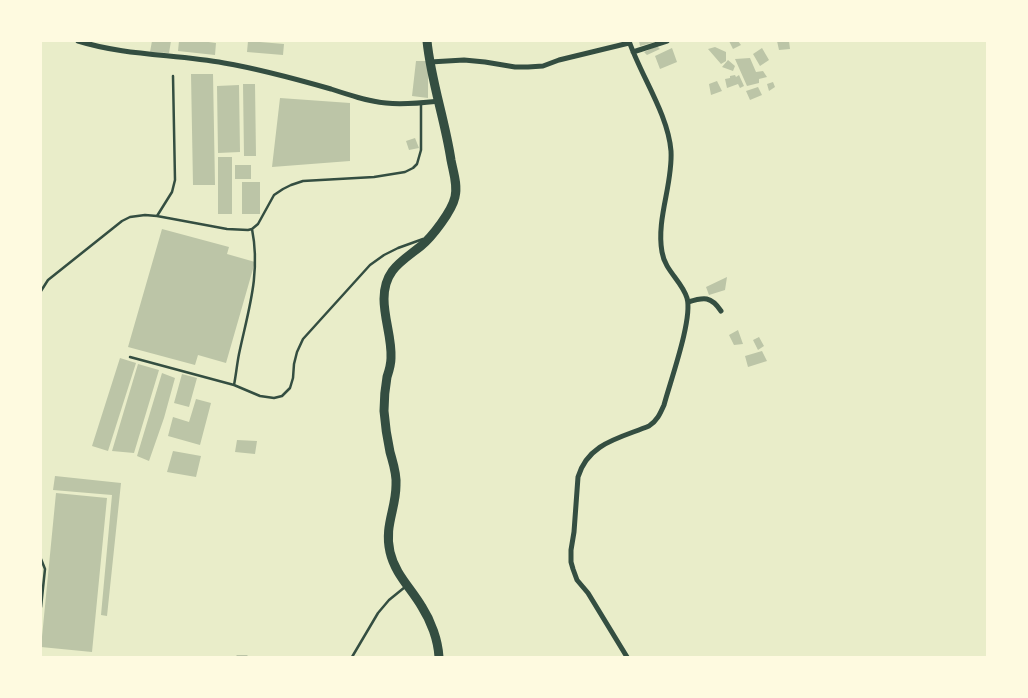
<!DOCTYPE html>
<style>
body{margin:0}
#map{position:relative;width:1028px;height:698px;overflow:hidden;background:#e9edc9;font-family:Helvetica,sans-serif}
canvas{display:block}
.frame{position:absolute;inset:0;border:42px solid #fefae0;pointer-events:none}
</style>
<div id="map">
<canvas width="1028" height="698"></canvas>
<div class="frame"></div>
</div>
<script>
const ctx = document.querySelector('canvas').getContext('2d');
ctx.lineJoin = 'round';
function paint(path, color) { ctx.fillStyle = color; ctx.fill(path, 'evenodd'); }
function strokePath(path, color, width, dash) { ctx.strokeStyle = color; ctx.lineWidth = width; ctx.lineCap = dash ? 'butt' : 'round'; ctx.setLineDash(dash || []); ctx.stroke(path); }
paint(new Path2D(`
 M152,41h19l-2,12 -19,-1z
 M179,41h22l15,2 -1,12 -37,-4z
 M248,41l36,3 -1,11 -36,-3z
 M639,41h16v1l-15,4z
 M729,41h9l3,4 -8,4z
 M777,41h12l1,8 -11,1z
 M657,46l3,3 -13,6 -3,-3z
 M715,47l11,5v9l-5,3 -13,-15z
 M672,48l5,14 -17,7 -5,-13z
 M762,48l7,12 -9,6 -7,-12z
 M750,58l6,14 7,-1 4,6 -8,2v4l-12,3 -12,-27z
 M728,60l7,6 -2,5 -11,-4z
 M416,61h12v37l-16,-2z
 M191,74h22l2,111h-22z
 M735,75l1,2 3,-2 5,11 -4,2 -2,-4 -11,4 -2,-9 5,-1v-2z
 M717,81l5,10 -11,4 -2,-11z
 M773,82l2,5 -6,4 -2,-7z
 M243,84h12l1,72h-12z
 M239,85l1,67 -22,1 -1,-67z
 M758,87l4,8 -12,5 -4,-9z
 M280,98l70,5v58l-78,6z
 M415,138l4,10 -10,2 -3,-9z
 M218,157h14v57h-14z
 M235,165h16v14h-16z
 M242,182h18v32h-18z
 M162,229l67,18 -2,7 28,8 -29,101 -28,-8 -3,10 -67,-18z
 M727,277l-2,13 -16,5 -3,-8z
 M738,330l5,14 -9,1 -5,-10z
 M759,337l5,9 -6,4 -5,-10z
 M762,351l5,10 -19,6 -3,-11z
 M120,358l16,5 -28,88 -16,-5z
 M138,364l21,6 -25,83 -22,-2z
 M162,373l13,5 -11,40 -15,43 -12,-5z
 M182,374l15,4 -8,29 -15,-4z
 M196,399l15,4 -11,42 -32,-9 5,-19 16,5z
 M237,440l20,1 -2,13 -20,-2z
 M173,451l28,5 -5,21 -29,-5z
 M55,476l66,7 -14,133 -6,-1 11,-120 -59,-5z
 M56,493l51,5 -15,154 -51,-5z`), '#bcc5a7');
strokePath(new Path2D(`
 M157,216l15,-24 3,-12 -2,-104
 M41,291l7,-11 74,-59 8,-4 15,-2 12,1 70,13 21,1 4,-1 6,-5 16,-29 9,-6 8,-4 12,-4 71,-4 31,-5 8,-4 4,-4 4,-14v-47
 M130,357l104,28 26,11 14,2 8,-2 8,-8 3,-10 1,-14 3,-12 6,-13 67,-74 14,-10 14,-7 25,-9
 M234,385c2,-10 3,-21 5,-31 9,-43 22,-80 13,-125
 M41,559l4,10 -4,38
 M237,657h10
 M352,657l26,-44 11,-13 16,-13`), '#344e41', 2.5);
strokePath(new Path2D(`
 M78,41c48,15 98,13 146,22 36,6 72,16 107,26 18,6 36,12 55,14 18,2 35,0 53,-2
 M633,52l34,-11
 M430,62l34,-2 21,2 30,5h13l15,-1 16,-6 70,-17
 M688,302c16,-5 23,-6 33,9
 M627,657l-39,-64 -11,-13 -4,-11 -2,-7v-12l3,-18 4,-55c10,-34 42,-39 71,-51 8,-5 11,-12 15,-21 6,-23 29,-86 23,-107 -5,-17 -22,-27 -25,-46 -6,-33 11,-68 9,-101 -3,-37 -30,-75 -42,-110`), '#344e41', 5);
strokePath(new Path2D(`
 M427,41c4,40 18,79 24,119 2,11 7,25 4,37 -3,14 -23,40 -34,49 -20,16 -37,24 -37,53 0,20 8,39 7,59 0,7 -2,13 -4,19 -2,11 -3,22 -3,34 1,13 3,27 6,41 3,11 7,22 6,33 0,24 -12,41 -6,67 5,22 21,36 32,55 9,14 16,33 17,50`), '#344e41', 9);
</script>
